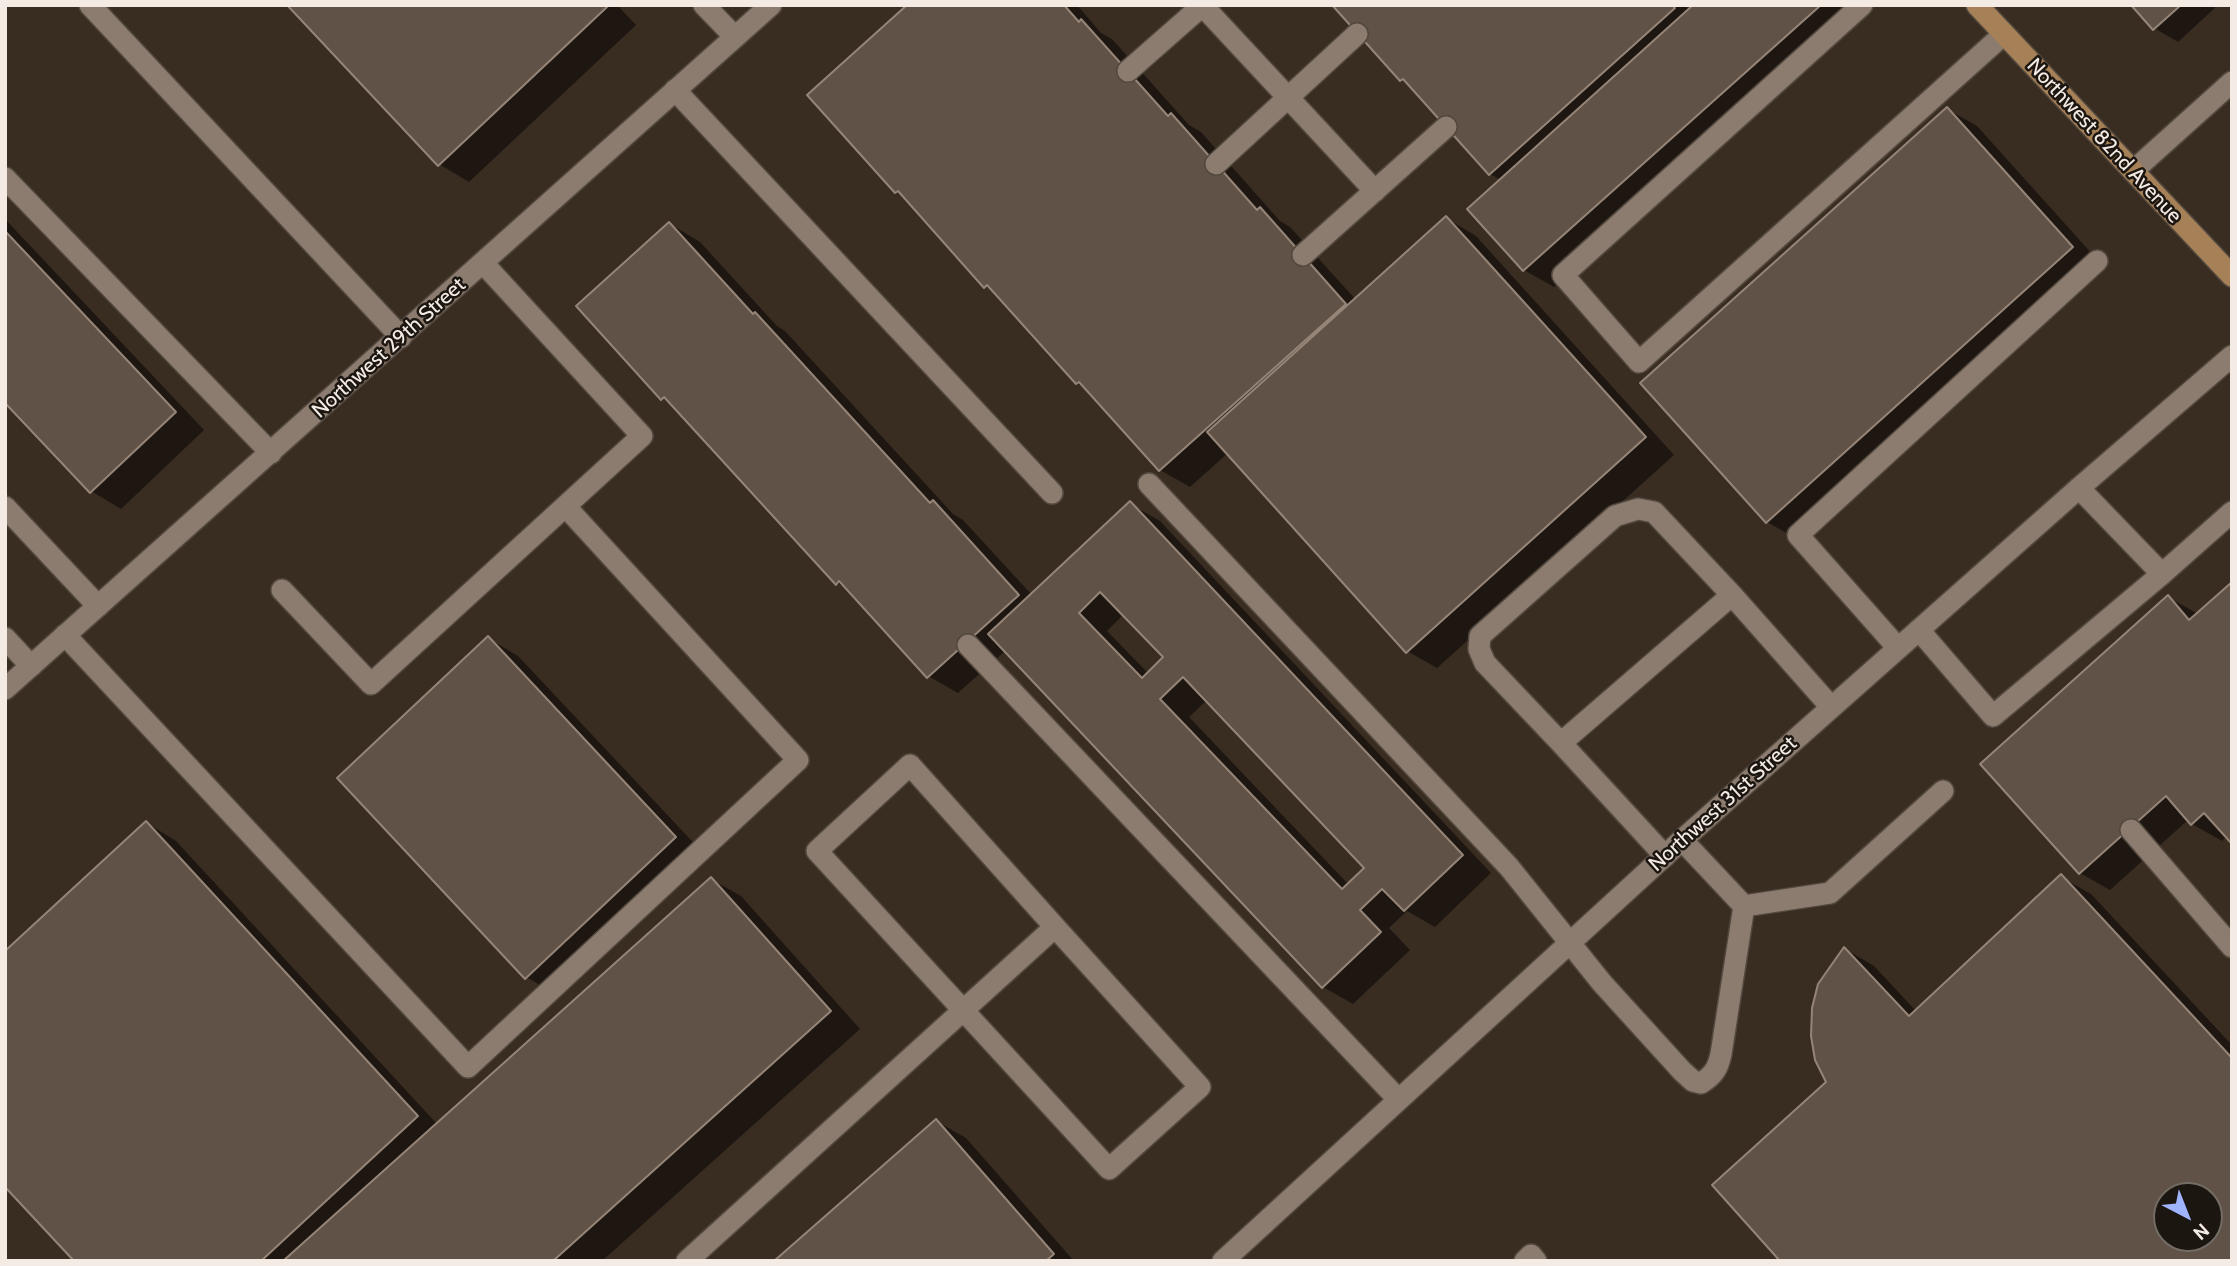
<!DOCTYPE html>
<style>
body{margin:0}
#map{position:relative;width:2237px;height:1266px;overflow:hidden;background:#392c21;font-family:Cabin,sans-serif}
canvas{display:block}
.frame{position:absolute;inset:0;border:7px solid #f4ece4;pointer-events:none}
.north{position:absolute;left:2153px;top:1182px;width:70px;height:70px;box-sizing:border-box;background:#1c1611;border:2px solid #726c65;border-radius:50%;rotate:138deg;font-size:19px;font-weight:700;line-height:28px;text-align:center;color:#f4ece4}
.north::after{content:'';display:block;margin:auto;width:24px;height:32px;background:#a0b3fd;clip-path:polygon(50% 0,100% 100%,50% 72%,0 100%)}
</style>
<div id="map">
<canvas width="2237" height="1266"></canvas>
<div class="frame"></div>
<div class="north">N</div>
</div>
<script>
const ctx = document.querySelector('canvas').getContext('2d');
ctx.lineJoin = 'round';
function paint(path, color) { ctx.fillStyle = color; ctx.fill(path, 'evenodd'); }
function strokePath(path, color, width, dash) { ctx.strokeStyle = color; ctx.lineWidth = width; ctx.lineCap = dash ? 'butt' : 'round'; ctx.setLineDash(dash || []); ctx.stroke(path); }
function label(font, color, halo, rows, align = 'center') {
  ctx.font = font + ' Cabin,sans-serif'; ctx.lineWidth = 5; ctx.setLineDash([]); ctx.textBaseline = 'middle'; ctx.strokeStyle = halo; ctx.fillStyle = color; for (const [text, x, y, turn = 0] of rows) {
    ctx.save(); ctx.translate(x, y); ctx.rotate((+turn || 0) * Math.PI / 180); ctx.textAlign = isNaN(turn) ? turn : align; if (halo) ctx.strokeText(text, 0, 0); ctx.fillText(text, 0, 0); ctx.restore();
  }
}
paint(new Path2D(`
 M289,5h328l19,20 -167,157 -30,-18z
 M910,5h167l24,28 11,6 77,86 12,7 79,89 10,6 66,73 90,-82 30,18 198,219 -237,213 -30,-17 -179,-198 -38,34 -30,-17 -73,-81 -10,-6 -80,-90 -12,-7 -79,-88 -10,-6z
 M1335,5h350l5,6 6,-6h155l8,10 -305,272 -30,-17 -55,-61 32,-29 -11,-6 -78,-88 -10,-6z
 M2134,5h84l-40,37 -24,-14z
 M1947,109l30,17 125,139 -305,274 -30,-17 -125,-139z
 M5,219l199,211 -83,79 -30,-18 -86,-91z
 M670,224l30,18 77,84 8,5 168,183 10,6 69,75 98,-91 30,17 331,352 -56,54 -28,-16 -18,17 21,22 -57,54 -30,-17 -317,-337 -48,43 -30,-17 -77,-85 -14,-8 -164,-179 -11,-6zM1124,614l42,43 -17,17 -42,-43zM1207,700l159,168 -17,17 -160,-168z
 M2168,597l30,17 29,222 -5,5 -30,-17 -4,-4 -78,70 -30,-17 -98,-109z
 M488,638l30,18 187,199 -149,139 -30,-17z
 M147,823l29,18 261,283 274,-245 30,17 119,133 -258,232h-526z
 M2061,877l30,17 141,151v216h-450l46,-179 17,-133 29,17 42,45zM2167,1196h42v42h-42z
 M936,1121l30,17 108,123h-297z`), '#0007');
const building = new Path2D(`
 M287,5h319l1,2 -169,159z
 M907,5h157l15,17 2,-3 87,97 3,-3 86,97 3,-3 86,97 -187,167 -80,-89 -3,2 -89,-99 -3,3 -86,-97 -3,2 -88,-98z
 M1332,5h340l3,3 -186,167 -86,-96 -3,2z
 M1693,5h128l-298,266 -56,-62z
 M2131,5h50l-28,25z
 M1947,107l126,140 -307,276 -126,-140z
 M1446,216l200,221 -240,216 -199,-221z
 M669,222l84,92 2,-2 175,191 3,-3 86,95 -92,83 -88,-97 -3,4 -172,-188 -3,3 -85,-94z
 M5,231l171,181 -86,81 -85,-90z
 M1130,501l333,354 -59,56 -22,-22 -22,21 21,22 -59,56 -334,-354zM1100,592l63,65 -21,21 -63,-65zM1183,677l181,191 -22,21 -182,-190z
 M2232,582v262l-28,-31 -13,12 -25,-29 -87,78 -99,-110 188,-169 21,25z
 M488,636l188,201 -151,142 -188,-201z
 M146,821l272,295 -157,145h-187l-69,-74v-236z
 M2061,874l171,184v203h-452l-68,-76 114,-103 -11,-22 -4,-24 1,-28 6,-24 26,-37 65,69zM2167,1196h42v42h-42z
 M711,877l120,134 -278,250h-270z
 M936,1119l118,135 -8,7h-272z`);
paint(building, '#605246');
strokePath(building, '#958578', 2);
const lane = new Path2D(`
 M90,5l311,332
 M704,5l31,32
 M1202,5l173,186
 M1862,5l-299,270 76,87 365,-328
 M1128,71l75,-66
 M675,90l377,403
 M1216,164l141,-130
 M2133,171l99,-89
 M5,178l266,275
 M1303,255l143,-128
 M1149,484l360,383 93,116 80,88 11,10 8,2c13,-8 17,-15 20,-29l23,-148 -62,-66
 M2079,488l83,86 70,-62
 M5,507l93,99
 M282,590l89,94 271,-248 -159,-173
 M1919,630l74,86 169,-142
 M65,635l403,432 330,-307 -232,-253
 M5,638l26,28
 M968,645l430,454
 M1898,648l-100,-113 299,-274
 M1561,743l171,-148
 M2131,830l101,117
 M1665,856l-104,-113 -76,-80 -6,-14 1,-13 135,-120 23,-7 16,3 78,83 99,112
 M1744,906l86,-13 113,-102
 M687,1261l368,-334 145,160 -91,82 -292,-318 93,-86 145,162
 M1525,1261l6,-6 5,6`);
const street = new Path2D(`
 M5,689l766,-684
 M1223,1261l459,-421 397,-352 153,-132`);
const secondary = new Path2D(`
 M1977,5l255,271`);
strokePath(lane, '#53483e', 24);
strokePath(street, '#53483e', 24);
strokePath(secondary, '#53483e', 24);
strokePath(lane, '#8b7c6f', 21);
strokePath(street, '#8b7c6f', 21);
strokePath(secondary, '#a68056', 21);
label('21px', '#f4ece4', '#1c1611', [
 ["Northwest 82nd Avenue",2104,141,47],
 ["Northwest 29th Street",389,348,-42],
 ["Northwest 31st Street",1723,804,-42]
]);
</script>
